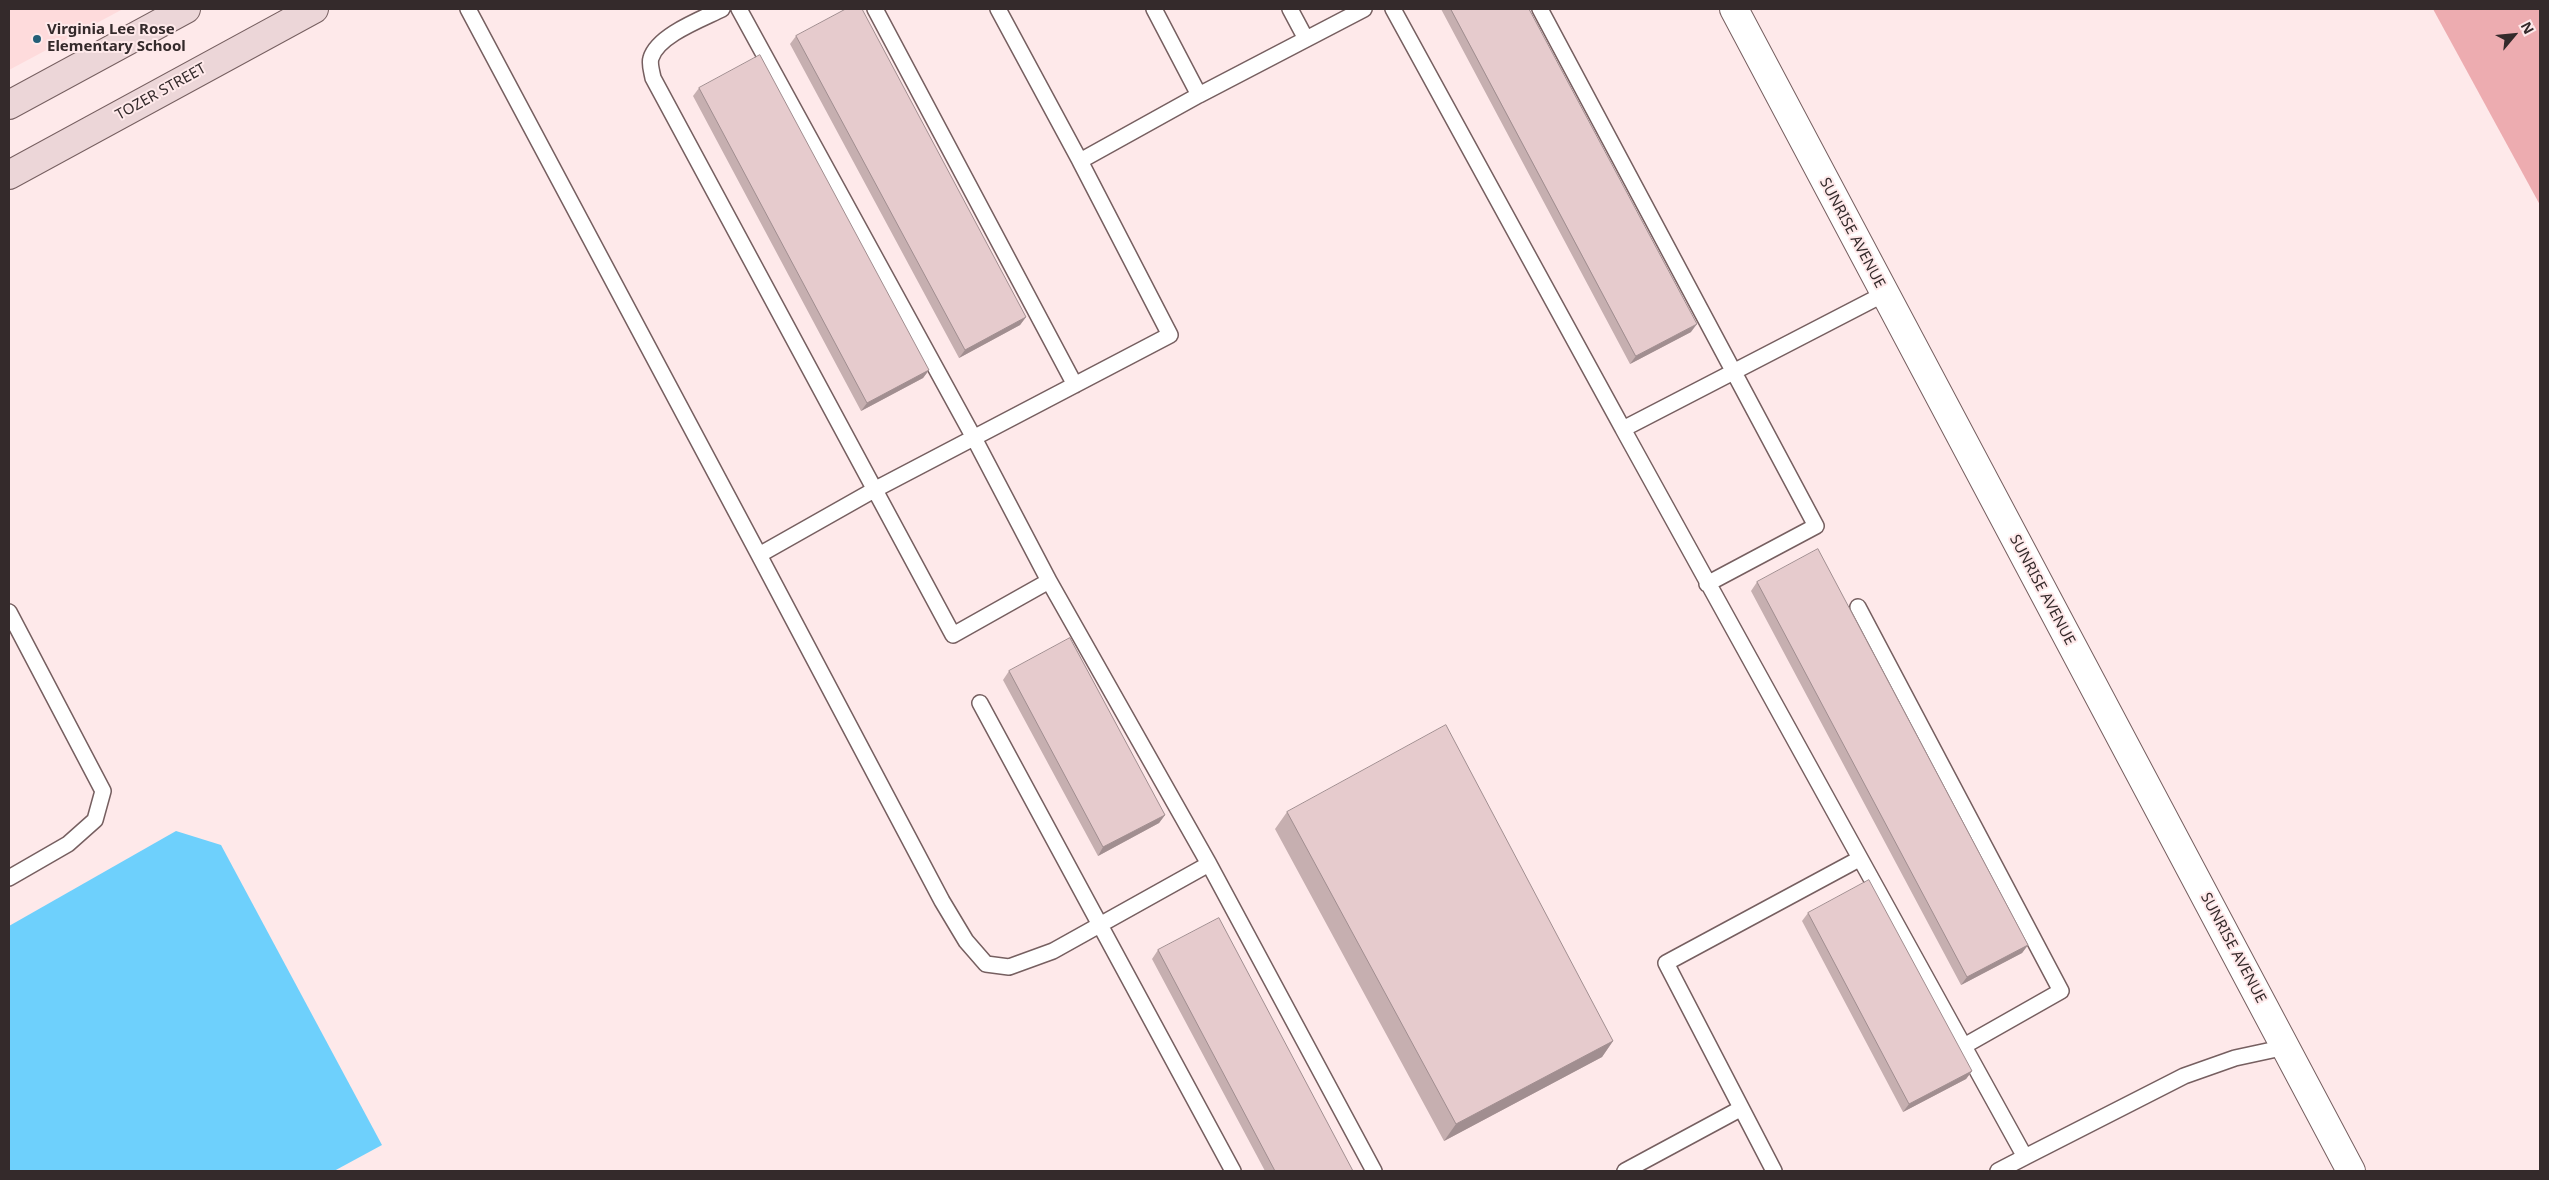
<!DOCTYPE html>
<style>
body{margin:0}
#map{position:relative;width:2549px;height:1180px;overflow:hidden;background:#fee9ea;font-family:"Noto Sans",sans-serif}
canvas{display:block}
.frame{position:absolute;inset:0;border:10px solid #342a2b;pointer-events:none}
.north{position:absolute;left:2489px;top:10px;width:50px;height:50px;-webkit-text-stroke:4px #fee9ea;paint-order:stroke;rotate:62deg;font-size:14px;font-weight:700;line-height:20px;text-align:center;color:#342a2b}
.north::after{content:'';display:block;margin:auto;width:18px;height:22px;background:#342a2b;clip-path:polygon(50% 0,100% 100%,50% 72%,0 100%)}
</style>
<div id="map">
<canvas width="2549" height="1180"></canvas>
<div class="frame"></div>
<div class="north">N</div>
</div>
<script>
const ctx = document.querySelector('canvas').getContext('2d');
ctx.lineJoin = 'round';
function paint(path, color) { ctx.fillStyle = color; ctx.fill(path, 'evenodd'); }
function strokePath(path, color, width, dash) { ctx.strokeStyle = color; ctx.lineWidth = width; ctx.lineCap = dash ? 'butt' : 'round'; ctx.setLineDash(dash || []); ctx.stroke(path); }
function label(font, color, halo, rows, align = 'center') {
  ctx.font = font + ' "Noto Sans",sans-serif'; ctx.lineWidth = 4; ctx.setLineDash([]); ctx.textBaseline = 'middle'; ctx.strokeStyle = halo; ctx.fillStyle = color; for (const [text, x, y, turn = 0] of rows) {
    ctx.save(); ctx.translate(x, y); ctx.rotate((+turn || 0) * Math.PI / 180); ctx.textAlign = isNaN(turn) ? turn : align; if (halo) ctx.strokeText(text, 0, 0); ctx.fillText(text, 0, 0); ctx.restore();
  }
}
paint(new Path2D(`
 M9,9h114l-114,61z`), '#fedbdc');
paint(new Path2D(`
 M2433,9h107v196z`), '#edacb0');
paint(new Path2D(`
 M176,831l45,14 161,300 -48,26h-325v-245z`), '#6ed0fc');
const lane = new Path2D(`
 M468,9l291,546 115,-65 296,-155 -90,-174 119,-66 165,-86
 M722,9c-20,10 -64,26 -71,49 -2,6 1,14 2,20l300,557 96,-54
 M739,9l235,429 75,143 160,283
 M875,9l200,376
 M998,9l82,152
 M1154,9l45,86
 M1290,9l16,30
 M1393,9l230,420 261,-135
 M1540,9l276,517 -109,58
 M1623,429l402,728 -27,14
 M759,555l183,346 24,40 20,23 23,3 44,-16 156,-87 165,307
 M1858,607l203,384 -97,55
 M9,612l94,179 -8,29 -27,24 -59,34
 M980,703l253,468
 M2025,1157l159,-81 51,-18 51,-11
 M1625,1171l115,-62
 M1774,1171l-108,-208 193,-104`);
const street = new Path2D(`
 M1734,9l617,1162`);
const secondary = new Path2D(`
 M9,105l177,-96
 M9,175l305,-166`);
strokePath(lane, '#765f60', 18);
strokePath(street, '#765f60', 30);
strokePath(secondary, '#765f60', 30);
strokePath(lane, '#fff', 15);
strokePath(street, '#fff', 28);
strokePath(secondary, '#ecd6d8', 28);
paint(new Path2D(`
 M1441,9h88l162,323 -61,32z
 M796,36l230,281 -6,8 -61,33 -169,-314z
 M699,88l230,282 -6,8 -62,33 -168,-315z
 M1757,582l271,363 -6,8 -61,32 -210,-394z
 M1009,671l156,144 -6,8 -61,33 -95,-176z
 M1287,812l326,229 -11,16 -158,84 -169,-312z
 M1808,913l164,158 -6,8 -63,33 -101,-191z
 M1158,950l195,221h-88l-113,-212z`), '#c6afb0');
paint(new Path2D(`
 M1026,317l-6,8 -61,33 6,-8z
 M1697,324l-6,8 -61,32 6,-8z
 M929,370l-6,8 -62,33 6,-8z
 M1165,815l-6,8 -61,33 5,-9z
 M2028,945l-6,8 -61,32 6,-8z
 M1613,1041l-11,16 -158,84 12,-17z
 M1972,1071l-6,8 -63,33 6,-8z`), '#a18e90');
const building = new Path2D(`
 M846,9h16l164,308 -61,33 -169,-314z
 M1451,9h78l168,315 -61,32z
 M760,55l169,315 -62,33 -168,-315z
 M1818,549l210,396 -61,32 -210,-395z
 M1070,638l95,177 -62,32 -94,-176z
 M1446,725l167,316 -157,83 -169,-312z
 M1869,880l103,191 -63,33 -101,-191z
 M1219,918l134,253h-78l-117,-221z`);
paint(building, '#e6cbcd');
strokePath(building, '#a18e90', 1);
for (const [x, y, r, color] of [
 [37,39,5,"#245e77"]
]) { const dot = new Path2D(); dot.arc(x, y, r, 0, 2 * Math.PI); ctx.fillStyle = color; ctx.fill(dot); strokePath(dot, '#fee9ea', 2); }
label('bold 15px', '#342a2b', '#fee9ea', [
 ["Virginia Lee Rose",47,30],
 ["Elementary School",47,47]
], 'left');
label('15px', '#342a2b', '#fee9ea', [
 ["TOZER STREET",161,92,-29],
 ["SUNRISE AVENUE",1852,233,62],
 ["SUNRISE AVENUE",2042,590,62],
 ["SUNRISE AVENUE",2233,948,62]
]);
</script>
